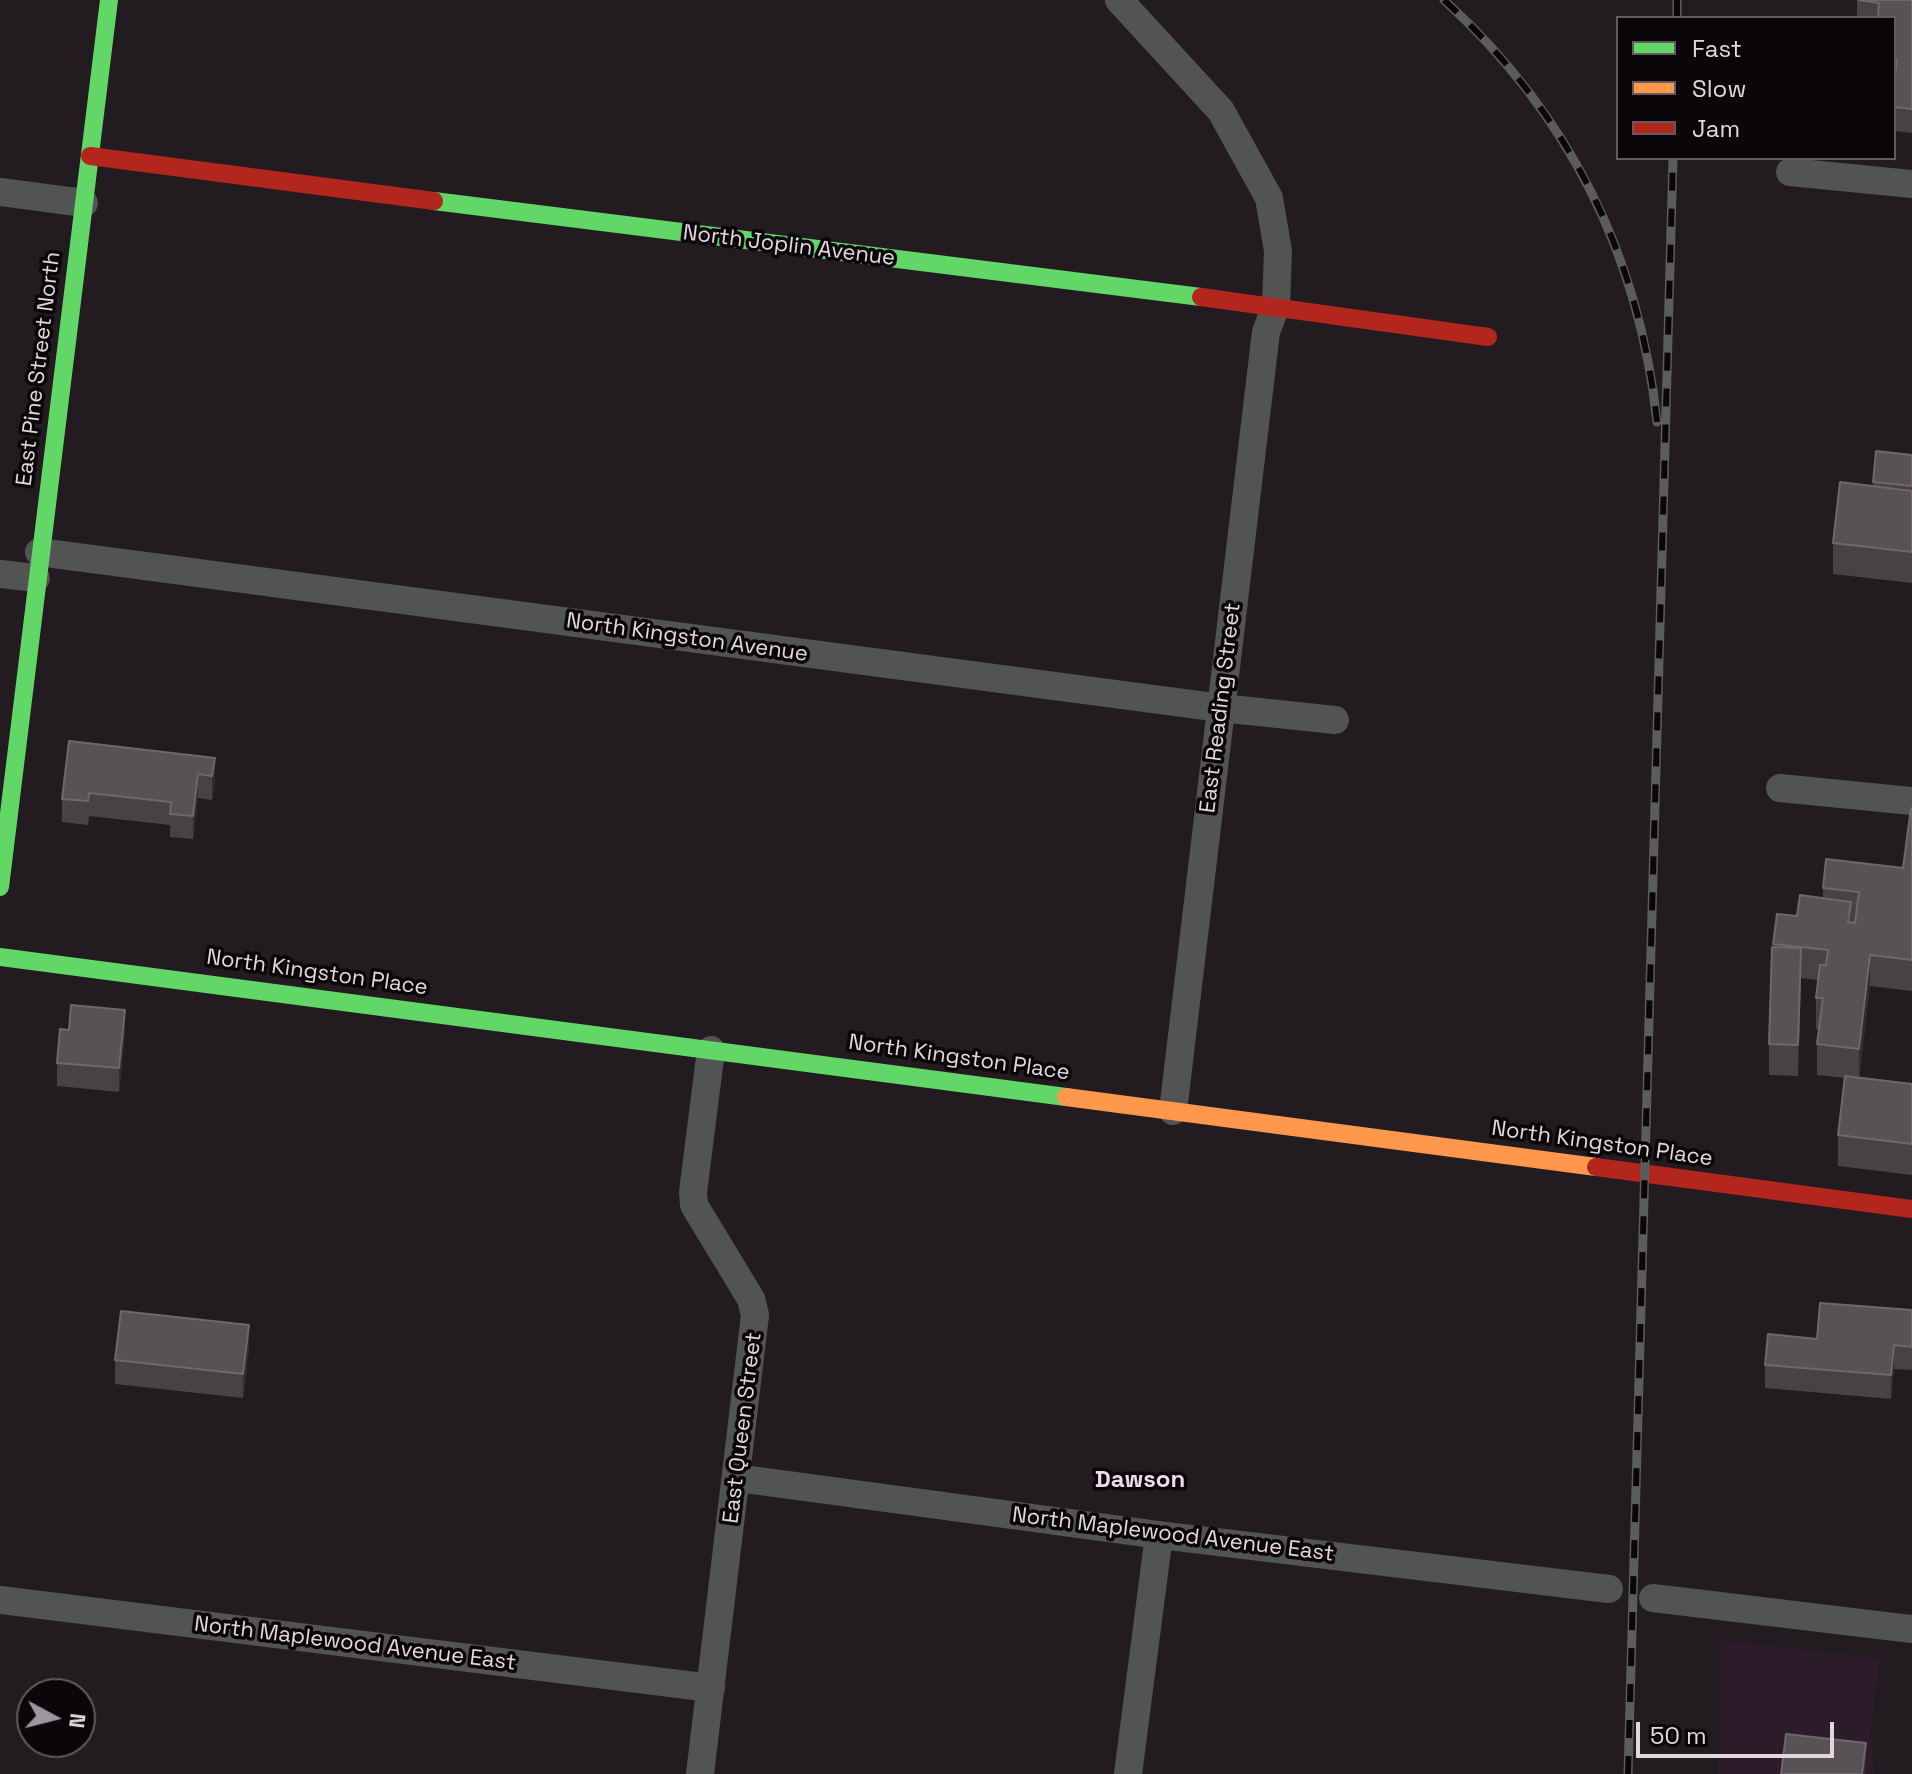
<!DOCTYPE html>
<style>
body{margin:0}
#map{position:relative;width:1912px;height:1774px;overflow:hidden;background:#221c21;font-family:"Space Grotesk",sans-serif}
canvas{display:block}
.legend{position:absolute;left:1616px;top:16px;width:280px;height:144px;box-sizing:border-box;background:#0b0609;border:2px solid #615a5e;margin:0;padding:10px 14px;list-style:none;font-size:24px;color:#e1d8de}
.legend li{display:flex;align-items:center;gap:16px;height:40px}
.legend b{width:40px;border:2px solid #615a5e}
.north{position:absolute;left:16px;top:1678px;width:80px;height:80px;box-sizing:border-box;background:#0b0609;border:2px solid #615a5e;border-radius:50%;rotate:97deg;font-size:22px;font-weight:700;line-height:32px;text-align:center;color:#e1d8de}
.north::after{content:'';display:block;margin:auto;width:28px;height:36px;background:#9e969c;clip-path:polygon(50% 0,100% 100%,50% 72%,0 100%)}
.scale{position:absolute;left:1636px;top:1722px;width:198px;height:36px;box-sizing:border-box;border:4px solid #e1d8de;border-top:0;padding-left:10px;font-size:24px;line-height:28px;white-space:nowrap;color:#e1d8de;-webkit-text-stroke:6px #0b0609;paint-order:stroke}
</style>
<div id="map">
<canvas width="1912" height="1774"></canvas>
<ul class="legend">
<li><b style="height:10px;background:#63d668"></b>Fast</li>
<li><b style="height:10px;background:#ff974d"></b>Slow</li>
<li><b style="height:10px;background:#b3261e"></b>Jam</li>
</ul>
<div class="north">N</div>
<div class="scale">50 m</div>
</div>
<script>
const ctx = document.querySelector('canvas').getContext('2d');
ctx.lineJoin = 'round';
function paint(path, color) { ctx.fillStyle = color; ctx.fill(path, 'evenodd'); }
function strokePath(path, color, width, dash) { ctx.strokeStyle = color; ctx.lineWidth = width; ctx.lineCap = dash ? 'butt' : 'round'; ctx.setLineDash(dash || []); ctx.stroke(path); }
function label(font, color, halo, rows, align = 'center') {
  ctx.font = font + ' "Space Grotesk",sans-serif'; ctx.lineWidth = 7; ctx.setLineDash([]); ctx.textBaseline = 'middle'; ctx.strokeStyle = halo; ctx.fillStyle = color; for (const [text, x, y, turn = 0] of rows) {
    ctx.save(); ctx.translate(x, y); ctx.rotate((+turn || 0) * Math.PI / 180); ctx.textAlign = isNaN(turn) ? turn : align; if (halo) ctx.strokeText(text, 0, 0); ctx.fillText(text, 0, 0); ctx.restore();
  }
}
paint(new Path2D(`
 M1721,1640l159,18 -10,79 5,37h-157z`), '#2c1b28');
strokePath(new Path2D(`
 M1119,0l102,111 48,87 9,53 -2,55 -10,26 -93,779
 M1790,172l122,12
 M0,192l84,11
 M39,552l1182,156 114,12
 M0,574l36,4
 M1780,788l132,13
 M737,1478l422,57 450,54
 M1653,1598l259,31
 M0,1600l711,88
 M700,1774l55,-459 -4,-16 -57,-94 -1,-13 18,-142
 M1128,1774l31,-239`), '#525453', 28);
strokePath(new Path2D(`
 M434,201l767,96
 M0,887l109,-887
 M0,957l1066,140`), '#63d668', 18);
strokePath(new Path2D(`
 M1066,1097l530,70`), '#ff974d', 18);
strokePath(new Path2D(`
 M90,156l344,45
 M1201,297l287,40
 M1596,1167l316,42`), '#b3261e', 18);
const rail = new Path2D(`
 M1444,0c125,114 195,254 213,422
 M1677,18v-18
 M1628,1774l45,-1616`);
strokePath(rail, '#5b5c5c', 9);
strokePath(rail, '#0b0609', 6, [18]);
paint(new Path2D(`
 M1857,0h55v133l-18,-2v-113h-37z
 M1876,451l36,4v128l-79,-9v-31l40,-57z
 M215,758v23l-3,19 -14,-2 -5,41 -23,-2v-12l-81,-9 -1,9 -26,-3v-23z
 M1912,808v183l-42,-5 -11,92 53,6v91l-74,-9v-31l7,-57 -28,-3v-31l2,-15h-3v-31l2,-18 -17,-2 -3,98 -29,-1v-31l4,-97 4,-33 20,2 26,-18v-10l80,-20z
 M125,1033l-6,59 -62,-6v-23z
 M1912,1310v60l-18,-1 -3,30 -126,-11v-23l52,-26z
 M249,1348l-6,50 -128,-14v-24z`), '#484145');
paint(new Path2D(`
 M215,758v23l-3,19v-24z
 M198,774v24l-5,41v-23z
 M1801,948v31l-3,97v-31z
 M1870,955v31l-11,94v-31z
 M125,1010v23l-6,59v-24z
 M249,1325v23l-6,50v-24z
 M1894,1345v24l-3,30v-24z
 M1866,1743v24l-1,7h-3z`), '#322c30');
const building = new Path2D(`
 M1859,0h53v109l-18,-2v-22l3,-25h-3v-42h-16l1,-15z
 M1876,451l36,4v31l-39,-4z
 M1840,482l72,9v61l-79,-9z
 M69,741l146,17 -3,18 -14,-2 -5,42 -23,-2 1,-12 -82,-9 -1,8 -26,-2z
 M1911,808h1v152l-42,-5 -11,94 -42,-5 6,-46h-7l4,-33h6l2,-15 -55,-6 4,-30 20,2 3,-21 51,7 -3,20 7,1 4,-31 -36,-4 3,-29 77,9z
 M1772,947l29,1 -3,97 -29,-1z
 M71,1005l54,5 -6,58 -62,-5 3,-34 9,1z
 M1845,1076l67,8v60l-74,-9z
 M1820,1303l92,7v37l-18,-2 -3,30 -126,-10 3,-31 49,5z
 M121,1311l128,14 -6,49 -128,-14z
 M1786,1734l80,9 -4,31h-81z`);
paint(building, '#585256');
strokePath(building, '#6e676b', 2);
label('22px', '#e1d8de', '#0b0609', [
 ["North Joplin Avenue",789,246,7],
 ["East Pine Street North",39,369,-83],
 ["North Kingston Avenue",687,638,8],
 ["East Reading Street",1221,708,-83],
 ["North Kingston Place",317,973,8],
 ["North Kingston Place",959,1058,8],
 ["North Kingston Place",1602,1144,8],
 ["East Queen Street",743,1428,-83],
 ["North Maplewood Avenue East",1173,1535,7],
 ["North Maplewood Avenue East",355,1644,7]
]);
label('bold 24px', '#eedae8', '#0b0609', [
 ["Dawson",1140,1480]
]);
</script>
